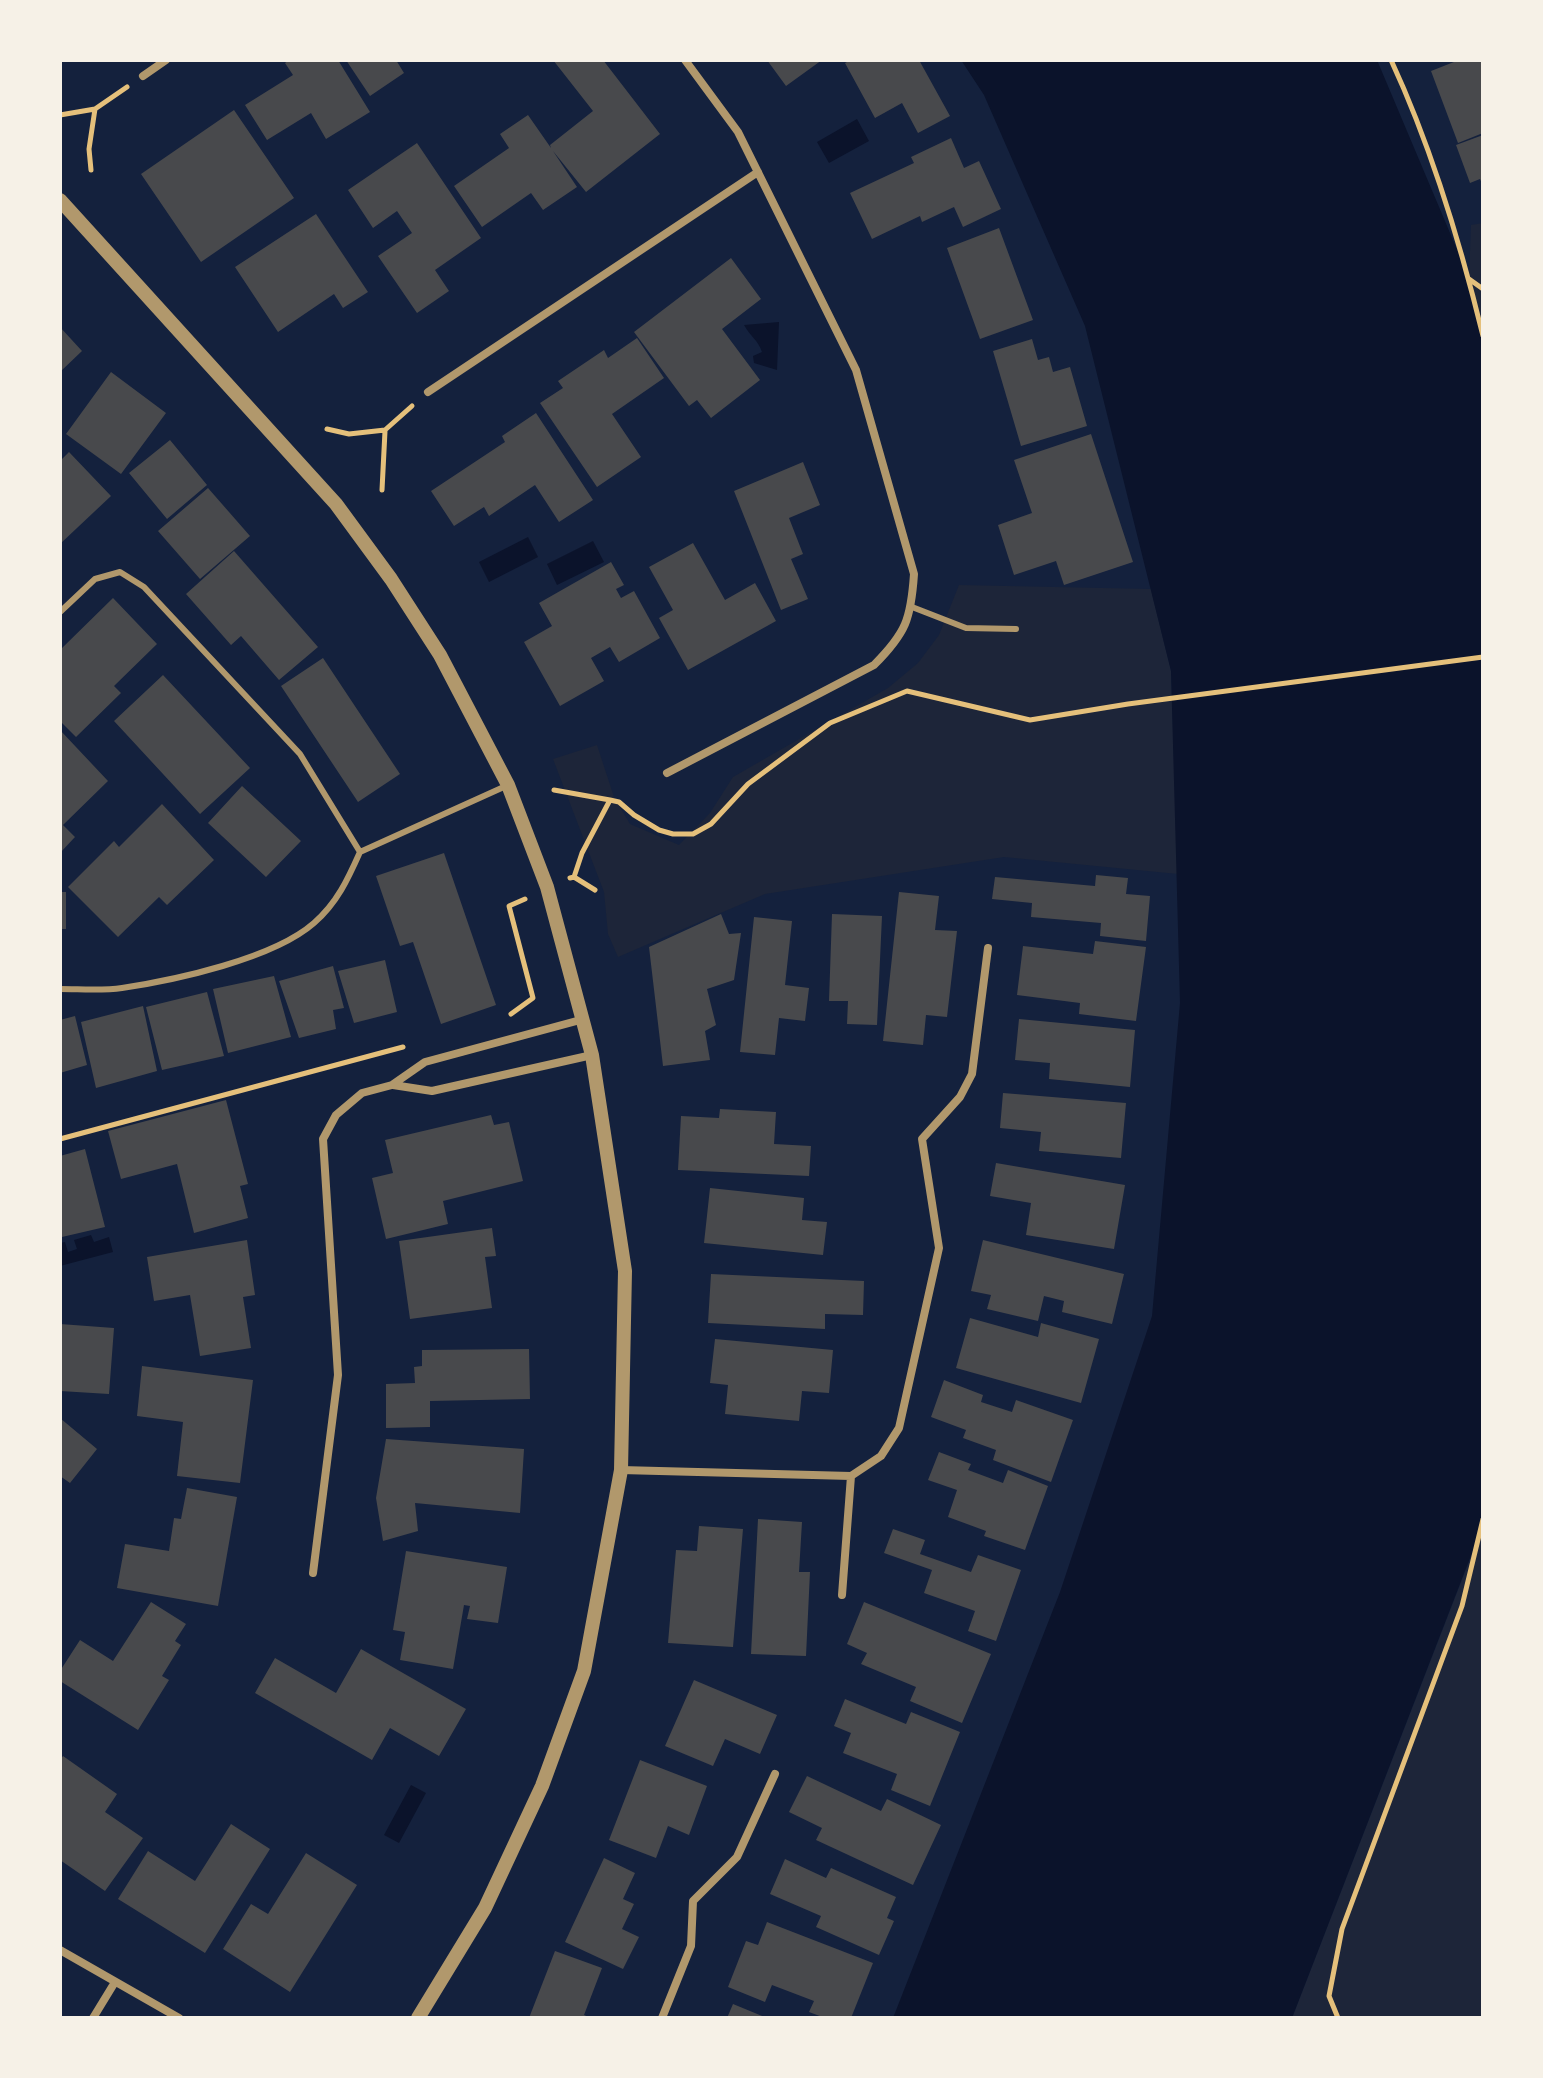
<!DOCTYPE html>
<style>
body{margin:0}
#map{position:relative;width:1543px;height:2078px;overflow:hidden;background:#14213d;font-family:"Open Sans",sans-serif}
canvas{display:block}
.frame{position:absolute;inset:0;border:62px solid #f6f1e7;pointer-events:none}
</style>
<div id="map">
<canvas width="1543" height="2078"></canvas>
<div class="frame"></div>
</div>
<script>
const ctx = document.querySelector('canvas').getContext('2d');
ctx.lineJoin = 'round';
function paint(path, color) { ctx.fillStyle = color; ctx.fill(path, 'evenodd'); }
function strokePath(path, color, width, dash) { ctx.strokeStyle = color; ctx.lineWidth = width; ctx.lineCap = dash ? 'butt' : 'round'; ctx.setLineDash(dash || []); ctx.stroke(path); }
paint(new Path2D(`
 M1483,223v116l-14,-61 2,-53z
 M959,585l192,4 20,82 7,203 -174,-17 -239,37 -147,63 -10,-23 -4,-42 -51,-133 44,-14 17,52 16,27 49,21 31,-32 23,-36 155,-89 30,-25 21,-28z
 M1483,1508v510h-191l185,-477z`), '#1d2539');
paint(new Path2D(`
 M961,60h416l92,218 14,61v1169l-6,32 -185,478h-399l167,-426 92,-276 28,-313 -9,-332 -86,-345 -101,-231z
 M857,119l12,22 -40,22 -12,-21z
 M779,322l-2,48 -23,-7 -1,-7 9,-4c-4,-12 -12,-16 -18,-27z
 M528,537l10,20 -49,25 -10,-20z
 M593,541l11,21 -47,23 -10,-21z
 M91,1235l3,7 15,-5 4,15 -53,14v-23l5,-1 3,10 9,-3 -3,-9z
 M411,1785l15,8 -27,50 -15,-8z`), '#0b132b');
paint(new Path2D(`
 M289,60h49l32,52 -44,27 -15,-26 -44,27 -22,-35 48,-30 -8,-12z
 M346,60h50l8,13 -34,23z
 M553,60h50l57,74 -74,58 -33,-41 24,36 -34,23 -12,-17 -49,34 -28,-41 55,-38 -9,-14 28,-19 23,33 -1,-3 43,-34z
 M767,60h55l-36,26z
 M851,60h68l31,56 -32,17 -16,-30 -27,15 -30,-55z
 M1459,60h22l2,6v67l-25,10 -27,-72z
 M234,110l60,88 -93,64 -60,-88z
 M1483,135v51l-3,-7 -10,4 -14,-38z
 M951,138l13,30 15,-7 22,48 -38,18 -9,-20 -32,15 -2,-6 -48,23 -22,-46 64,-30 -3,-6z
 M417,143l64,95 -46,32 14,21 -32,22 -39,-57 34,-23 -15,-22 -24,17 -25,-38z
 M316,214l52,78 -25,16 -9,-14 -56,38 -43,-65z
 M999,228l34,92 -53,19 -33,-91z
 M731,258l30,41 -39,30 38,51 -49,38 -14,-18 -8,6 -55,-74z
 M60,327l22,24 -22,21z
 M637,338l27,40 -52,36 29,43 -44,30 -57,-84 23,-15 -5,-7 46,-31 4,8z
 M1032,339l6,21 11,-3 4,15 17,-5 17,59 -66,20 -28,-95z
 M111,372l55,41 -45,61 -55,-40z
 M536,413l57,87 -34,22 -24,-37 -46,31 -5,-9 -30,19 -23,-35 74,-49 -3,-6z
 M1091,434l42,128 -69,23 -8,-24 -42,14 -16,-50 34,-12 -18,-53z
 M170,440l37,45 -40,34 -38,-46z
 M69,452l42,44 -51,48v-83z
 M803,462l17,43 -31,13 14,36 -12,5 17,40 -27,11 -47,-119z
 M208,488l42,48 -50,43 -42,-48z
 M693,543l32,57 30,-17 21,38 -88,49 -29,-52 14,-8 -24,-43z
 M234,551l84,96 -39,33 -38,-44 -10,9 -45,-51z
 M611,562l13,23 -8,4 5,9 13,-7 26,47 -41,24 -9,-15 -19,11 13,23 -44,25 -36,-64 28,-16 -13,-23z
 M113,598l44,46 -43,42 7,7 -45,44 -16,-16v-71z
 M323,658l77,116 -42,28 -77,-116z
 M163,675l87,93 -50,46 -86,-93z
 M60,730l48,51 -45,44 12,12 -15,16z
 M242,786l59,55 -35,36 -58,-54z
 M162,804l52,56 -47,45 -8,-8 -41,40 -50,-50 46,-46 5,6z
 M444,853l52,152 -55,19 -28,-82 -13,4 -24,-70z
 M1096,875l32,3 -2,16 24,2 -4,45 -46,-5 1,-13 -70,-6 1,-14 -40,-4 3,-22 100,9z
 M60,892h6v37h-6z
 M899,892l40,4 -4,34 22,1 -10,86 -21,-2 -3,30 -40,-4z
 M721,914l8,20 12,-1 -7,47 -27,9 9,36 -11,6 5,29 -47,6 -14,-119z
 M832,914l50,2 -5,109 -30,-1 1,-23h-19z
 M754,917l38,4 -7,64 24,3 -4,33 -26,-3 -4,37 -35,-3z
 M1095,941l51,6 -10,74 -57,-7 1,-11 -63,-8 6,-49 70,8z
 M385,960l12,52 -43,11 -16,-52z
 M333,966l11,42 -11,2 3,19 -37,9 -20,-57z
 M274,976l17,61 -63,16 -15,-64z
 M207,992l17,64 -62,14 -16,-63z
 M143,1006l14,65 -61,17 -15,-66z
 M75,1016l12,49 -27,8v-53z
 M1019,1019l116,11 -5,57 -81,-8 1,-16 -35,-3z
 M1003,1093l123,10 -5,55 -82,-7 2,-19 -41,-4z
 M226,1100l22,84 -8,2 8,32 -54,15 -17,-69 -56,15 -13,-48z
 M720,1109l56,3 -2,32 37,2 -2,30 -131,-6 3,-54 38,2z
 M491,1115l3,10 15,-3 14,59 -80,20 5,23 -62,15 -14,-61 21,-5 -8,-33z
 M85,1149l20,78 -43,10 -2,-81z
 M996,1163l129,22 -11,64 -88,-14 5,-32 -41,-7z
 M710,1188l94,10 -2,22 25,2 -4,33 -119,-12z
 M492,1228l4,28 -11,1 7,51 -82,11 -11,-78z
 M247,1240l8,55 -12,2 8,51 -51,8 -10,-61 -36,6 -7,-44z
 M983,1240l141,34 -12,50 -50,-12 2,-11 -20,-5 -6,25 -51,-12 4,-14 -20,-4z
 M711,1274l153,7 -1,34 -38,-1v15l-117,-6z
 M970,1318l68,19 3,-14 58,16 -18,64 -125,-35z
 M60,1324l54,4 -5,66 -49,-3z
 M715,1339l118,11 -4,43 -27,-2 -3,30 -74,-7 3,-29 -18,-2z
 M529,1349l1,50 -100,2v26l-44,1v-44l29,-1 -1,-16 8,-1v-16z
 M142,1366l111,14 -13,103 -63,-7 6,-54 -46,-6z
 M944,1380l39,15 -2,7 31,10 4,-12 57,20 -22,62 -58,-22 3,-10 -33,-12 3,-8 -35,-13z
 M60,1418l37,31 -27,34 -10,-7z
 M386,1439l138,10 -4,64 -105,-10 3,28 -35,10 -7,-43z
 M939,1452l32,12 -3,6 35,13 5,-13 40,16 -23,64 -41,-14 2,-5 -38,-14 9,-27 -29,-10z
 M187,1488l50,9 -19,109 -101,-18 8,-44 44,7 5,-33 7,1z
 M758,1519l44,3 -3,50h11l-4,84 -55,-2z
 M699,1526l44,3 -10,118 -65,-4 8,-93 21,1z
 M893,1529l32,11 -5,14 51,18 7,-17 43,15 -25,71 -28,-10 7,-20 -51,-18 8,-23 -48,-17z
 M406,1551l101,16 -9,56 -31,-4 3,-13 -6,-1 -11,64 -53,-9 5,-28 -12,-2z
 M151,1602l35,22 -11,17 6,4 -19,31 7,4 -31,50 -78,-49v-10l20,-31 33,21z
 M864,1602l127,52 -29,69 -52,-22 6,-14 -55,-23 6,-11 -20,-9z
 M361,1649l105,60 -27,47 -49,-28 -18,32 -117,-67 20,-35 61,35z
 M694,1680l83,35 -17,39 -35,-15 -12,27 -48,-20z
 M845,1699l61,25 5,-12 49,20 -30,74 -39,-16 6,-16 -54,-21 8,-20 -17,-7z
 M63,1756l54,38 -12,18 38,26 -38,53 -45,-31v-100z
 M640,1760l67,26 -18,49 -21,-9 -12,32 -47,-18z
 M807,1776l74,35 6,-12 54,26 -28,60 -97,-45 6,-12 -33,-16z
 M231,1824l39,25 -65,104 -87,-54 30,-48 47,30z
 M306,1853l51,32 -67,107 -67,-43 28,-45 17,10z
 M604,1858l31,15 -12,26 11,5 -12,25 17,8 -16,32 -58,-27z
 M785,1859l41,19 5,-10 65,29 -9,21 7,3 -15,34 -63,-28 5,-11 -51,-22z
 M767,1922l106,41 -22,55h-26l-16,-6 5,-11 -42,-16 -7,17 -37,-15 18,-46 12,4z
 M555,1951l47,17 -18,47 7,3h-62z
 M733,2004l34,14h-40z`), '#48494c');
strokePath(new Path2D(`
 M1391,60c39,84 70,186 92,276
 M60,115l35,-6 32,-22
 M91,170l-2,-21 6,-40
 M1469,279l14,10
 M327,429l22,5 36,-4 27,-24
 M382,490l3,-59
 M554,790l56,10
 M574,877l21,13
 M570,878l4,-1 8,-24 28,-53 9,2 15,13 25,15 14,4h20l18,-10 37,-40 82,-61 77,-32 123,29 98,-16 355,-47
 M511,1014l22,-16 -24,-92 16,-7
 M60,1139l343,-92
 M1338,2018l-9,-22 13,-67 120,-323 21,-87`), '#e5c07b', 5);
strokePath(new Path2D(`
 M912,607l54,21 50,1
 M60,612l35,-33 25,-7 24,15 156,167 60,98
 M60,989c20,0 42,2 62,-1 53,-8 151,-29 192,-65 23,-20 34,-44 46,-71l146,-66`), '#b1986c', 6);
strokePath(new Path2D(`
 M143,76l23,-16
 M428,392l330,-220
 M667,773l207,-108c32,-32 37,-46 40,-91l-58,-204 -118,-238 -53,-72
 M393,1085l39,6 160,-36
 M621,1470l230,6 30,-20 18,-28 40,-180 -17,-109 38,-42 12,-23 16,-126
 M313,1573l25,-198 -15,-236 13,-24 26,-22 30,-8 33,-23 159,-43
 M842,1595l9,-119
 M60,1950l119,68
 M93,2018l22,-36
 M662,2018l29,-72 2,-45 44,-44 38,-83`), '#b1986c', 8);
strokePath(new Path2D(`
 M60,200l276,304 55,75 49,76 68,130 39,102 45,168 33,216 -4,199 -37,201 -42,115 -57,122 -67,110`), '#b1986c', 14);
</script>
